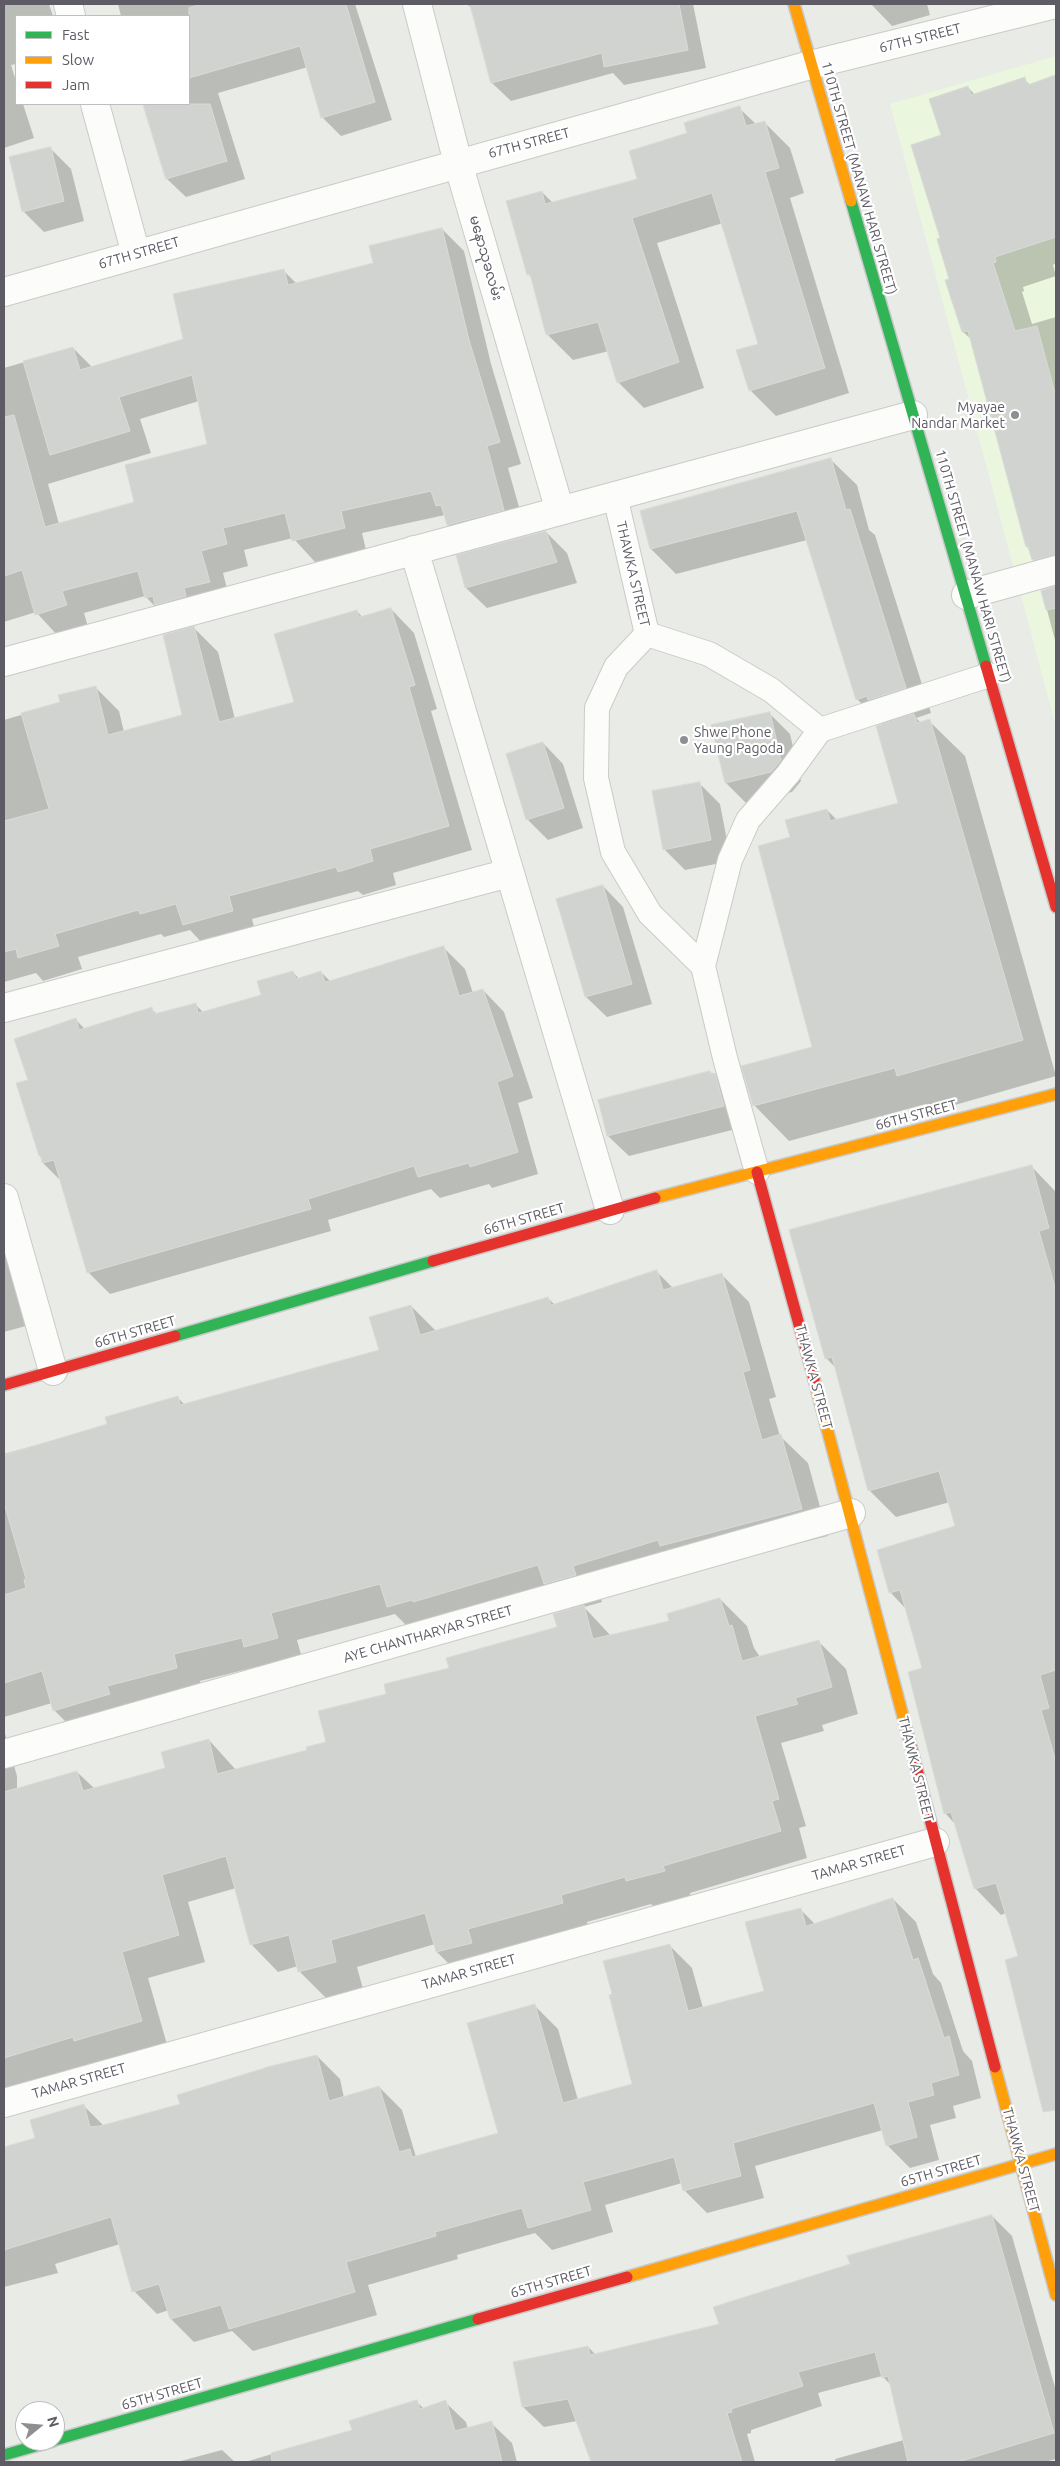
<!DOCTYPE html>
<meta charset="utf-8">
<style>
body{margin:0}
#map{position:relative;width:1060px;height:2466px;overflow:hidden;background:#e9ece6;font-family:Ubuntu,sans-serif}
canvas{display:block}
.frame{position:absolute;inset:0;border:5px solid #5e5b65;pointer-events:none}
.legend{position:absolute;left:15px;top:15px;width:175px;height:90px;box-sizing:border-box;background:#fff;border:1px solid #bfbdc1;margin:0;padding:6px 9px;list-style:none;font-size:15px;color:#5e5b65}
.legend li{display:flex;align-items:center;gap:10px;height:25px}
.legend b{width:25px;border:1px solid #bfbdc1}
.north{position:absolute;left:15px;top:2401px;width:50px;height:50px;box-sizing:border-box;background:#fff;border:1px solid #bfbdc1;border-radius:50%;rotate:73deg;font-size:14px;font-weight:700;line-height:20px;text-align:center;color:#5e5b65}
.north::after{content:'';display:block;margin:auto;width:18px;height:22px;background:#8f8e92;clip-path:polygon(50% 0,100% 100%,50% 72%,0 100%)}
</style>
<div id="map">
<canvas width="1060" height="2466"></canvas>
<div class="frame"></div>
<ul class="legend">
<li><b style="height:6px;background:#30b455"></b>Fast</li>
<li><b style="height:6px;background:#ff9f0a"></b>Slow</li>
<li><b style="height:6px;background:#e5322d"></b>Jam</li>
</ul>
<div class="north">N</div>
</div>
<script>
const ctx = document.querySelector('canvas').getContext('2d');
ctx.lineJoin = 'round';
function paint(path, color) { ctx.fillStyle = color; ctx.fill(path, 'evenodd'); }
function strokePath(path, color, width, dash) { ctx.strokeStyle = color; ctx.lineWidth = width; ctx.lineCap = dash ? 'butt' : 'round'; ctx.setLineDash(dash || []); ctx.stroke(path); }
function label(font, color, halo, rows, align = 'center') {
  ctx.font = font + ' Ubuntu,"Noto Sans Myanmar",sans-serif'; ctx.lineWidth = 4.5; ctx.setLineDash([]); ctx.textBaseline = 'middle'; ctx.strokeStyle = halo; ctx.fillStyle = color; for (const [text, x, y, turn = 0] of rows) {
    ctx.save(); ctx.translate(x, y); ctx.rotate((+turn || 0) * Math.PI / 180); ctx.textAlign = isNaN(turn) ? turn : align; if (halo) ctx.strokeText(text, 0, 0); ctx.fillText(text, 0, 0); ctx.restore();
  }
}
paint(new Path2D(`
 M1056,56v671l-166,-623z`), '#eaf6de');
paint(new Path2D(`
 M4,4h45l4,12h-37v48l-5,1 5,16v23h7l11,34 -30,10z
 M118,4h237l37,116 -51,16 -19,-19 -14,-50 -90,26 27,86 -59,18 -19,-18 -21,-75h43v-88h-68z
 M467,4h226l13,64 -82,17 -11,-12 -102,28 -19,-18 -19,-73z
 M871,4h56l3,11 -38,11z
 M1056,77v186l-3,2 3,11 -33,11 1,4 -2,1 10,32 24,-7v265l-23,-22 -6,-14 -55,-206 -9,-8 -22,-93 1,-103 26,-49 7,8 49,-16 6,6z
 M739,108l17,16 8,-2 26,26 14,45 -14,5 59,195 -73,23 -26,-26 10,-46 -37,-121 -66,20 47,145 -60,20 -26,-26 -9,-31 -36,9 -26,-26 -14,-55 -5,-5 14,-82 11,11 86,-24 50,-45z
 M50,148l21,21 13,52 -40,11 -21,-21z
 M442,229l22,22 27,113 30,100 -13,4 18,64 -56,15 -22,-22 -3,-10 -83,18 4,17 -51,12 -22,-24 -49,12 4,16 -25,7 8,31 -63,16 -23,-24 -61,17 4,14 -30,9 -22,-24 -32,10v-254l69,-20 20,20 92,-29 98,-69 14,14 78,-20zM199,401l10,43 -73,59 -77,21 -11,-40 103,-31 -11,-34z
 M831,460l26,25 12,45 6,5 56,178 -15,5 5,5 8,-2 36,35 91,320 -122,35 -8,-7 -137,37 -35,-36 60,-57 -23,-210 36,-28 10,10 63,-16 -17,-79 -26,-26 -50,-159 -131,34 -25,-25 -9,-37z
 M546,532l21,21 10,30 -90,25 -21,-20 -9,-32z
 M1056,586v58l-14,-53z
 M391,609l23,24 23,76 -6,2 41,139 -79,23 3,12 -33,10 -5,-4 -106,28 4,16 -49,13 -17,-18 -26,7 -3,-3 -83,23 4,12 -39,12 -7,-8 -32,9v-262l58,-17 33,-16 24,24 5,21 60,-17 -11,-37 2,-1 19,-49 24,24 17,67 61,-16 61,-92 6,7z
 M769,713l21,21 11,47 -9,11 -46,11 -20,-20z
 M543,743l20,21 20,64 -35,12 -21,-21z
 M699,783l21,21 11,57 -46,9 -21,-21z
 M603,886l20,21 29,97 -45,13 -21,-20z
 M444,948l21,21 8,24 10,-3 21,22 29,86 -15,5 20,71 -46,14 -3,-4 -49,14 -9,-9 -103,31 3,11 -221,63 -22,-22 -27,-91 -18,-18 -3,-7 -11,-75 47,-61 9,9 66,-20 6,5 38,-10 9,9 58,-17 31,-24 6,7 22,-7 9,9z
 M709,1072l6,2 20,21 9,32 -115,29 -21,-20z
 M1031,1166l25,26v901l-21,-21 -16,-115 -13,-44 -5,2 -26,-27 -19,-63 -11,-12 -21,-144 -18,-60 -16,-17 67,-65 -7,-25 -54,15 -27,-27 -33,-122 -10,-10z
 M4,1217l29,107 -29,8z
 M657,1272l17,17 48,-14 27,27 27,95 -7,2 11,37 28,27 20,73 -229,57 3,9 -18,5 27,29 60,-14 49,-23 27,27 7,22 6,9 58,-16 28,28 12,45 -36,11 2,6 -43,12 25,83 -7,2 8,30 -117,35 1,5 -37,9 -3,-3 -64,18 2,8 -125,49 -27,-27 -2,-8 -78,23 6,22 -37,9 -27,-27 -1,-5 -20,6 -27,-28 -15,-56 -48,14 17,60 -57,16 20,70 -164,42v-360l13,46v13l60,-17 18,17 72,-20 42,-29 27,30 72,-19 19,-8 61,-48 171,-67 13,-18 -16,-16 -141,40 -20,-20 -98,26 7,25 -32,9 -8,-9 -64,16 3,14 -122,42 -27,-27 -2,-7 -48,14v-263l104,-29 69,-28 8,8 196,-54 30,-45 25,25 112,-33 7,7z
 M893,1899l23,23 17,52 8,9 22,68 9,10 9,37 -28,8 3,12 -26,7 9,35 -29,8 -23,-23 -4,-15 -128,36 9,32 -57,15 -23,-23 -2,-7 -77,22 8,27 -61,18 -17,-17 -78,22 1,4 -90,26 9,30 -124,36 -21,-20 -38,11 -23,-23 -2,-9 -12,4 -23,-23 -14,-47 -65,20 3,9 -54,14v-139l33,-9 46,-34 21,21 78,-21 135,-49 23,23 4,19 35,-11 23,23 14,47 84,-23 35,-128 23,23 20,71 55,-15 36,-140 23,23 11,40 63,-16 34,-83 15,15z
 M992,2216l20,20 44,155v68l-11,3h-209l-1,-3 69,-19 -12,-54 -10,-10 -64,17 4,13 -71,24v3l-4,1 8,28h-163l-15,-41 -33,6 -21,-20 65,-60 8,8 124,-30 131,-60z
 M416,2401l8,8 21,-7 21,20 2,7 23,-6 21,20 5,19h-272l108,-32z
 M222,2450l13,12h-58z`), '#0003');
const building = new Path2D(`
 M204,4h142l29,98 -54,16 -21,-72 -111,32v-70z
 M470,4h209l9,46 -84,17 -2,-14 -111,30z
 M1056,75v162l-61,20 1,5 -3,1 22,68 22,-5 19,71v158l-24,5 -4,-14 -2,1 -58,-216 -6,1 -17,-52 4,-1 -12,-40 3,-1 -29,-93 30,-10 -12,-36 39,-13 3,9 54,-18 2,8z
 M143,104h67l17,57 -61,18z
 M740,106l6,20 19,-5 14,47 -14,4 60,196 -76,23 -13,-41 22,-6 -46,-151 -80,25 47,144 -62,21 -19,-61 -52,13 -16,-61 -3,1 -21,-74 36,-10 3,13 92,-25 -8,-28 58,-18 -3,-10z
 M51,147l13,54 -42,11 -13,-55z
 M442,228l27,112 31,102 -13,4 17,64 -57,15 -6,-20 -5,1 -5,-15 -90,20 4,17 -53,13 -7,-28 -62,15 4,16 -26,7 9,31 -26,6 2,8 -31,9 -2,-9 -8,2 -7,-27 -76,20 5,14 -32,10 -13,-45 -18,6v-159l10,-2 31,112 89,-25 -9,-37 82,-21 -15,-69 -73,22 11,34 -80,24 -27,-94 50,-14 7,23 103,-31 -10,-45 111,-25 4,16 85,-22 -4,-17z
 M831,458l15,52 4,-1 56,179 -38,12 -1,-4 -11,4 -59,-189 -147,38 -10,-38z
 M546,531l11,31 -92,26 -9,-33z
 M1056,586v22l-10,2 -5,-19z
 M391,608l24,77 -6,2 40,139 -79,23 3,12 -35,11 -2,-5 -107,29 4,15 -50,14 -7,-21 -36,10 -2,-4 -83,24 4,12 -41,12 -2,-9 -12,3v-131l45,-12 -28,-96 39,-11 -2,-7 38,-9 12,49 74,-20 -19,-80 31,-9 25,96 75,-20 -20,-68 83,-24 2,7z
 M770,712l11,48 -10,12 -46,11 -14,-58z
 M914,714l3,9 13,-4 93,321 -126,36 -2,-8 -142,38 -12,-40 71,-19 -54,-201 32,-9 -5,-17 42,-11 3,12 68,-18 -22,-77z
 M543,742l21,66 -38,12 -20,-66z
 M700,782l11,58 -48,10 -11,-59z
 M603,885l29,99 -47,13 -29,-98z
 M444,946l15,50 24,-7 30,87 -16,6 21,70 -48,15 -1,-4 -51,14 -4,-11 -106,33 3,10 -224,64 -33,-113 -12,3 -1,-7h-2l-23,-73 12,-3 -14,-41 62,-21 3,12 73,-23 2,7 42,-11 2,10 63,-18 -4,-14 36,-10 3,8 25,-8 4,11z
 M710,1071l1,3 4,-1 9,33 -117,30 -9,-36z
 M1032,1165l17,63 -10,3 17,60v379l-16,5 9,33 -8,2 15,52v348l-13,2 -38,-152 13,-4 -22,-73 -22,6 -23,-77 -7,2 -36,-142 14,-4 -22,-78 -11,3 -12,-43 78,-24 -16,-55 -71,20 -36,-134 -7,2 -36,-129z
 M657,1270l6,20 59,-17 28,97 -7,2 19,68 19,-6 21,75 -142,37 -2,-6 -85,26 3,9 -32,9 -6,-19 -125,37 -1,-2 -25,7 -7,-23 -109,29 7,25 -34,9 -2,-9 -68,16 3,14 -70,18 3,8 -57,17 -11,-40 -38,12v-88l22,-7 -2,-8 2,-1 -22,-76v-48l103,-31 -2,-7 73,-21 2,9 199,-55 -10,-33 42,-12 9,30 128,-38 3,8z
 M720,1598l9,28 3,-1 10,36 77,-21 13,47 -37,11 3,6 -43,12 24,83 -7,2 9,30 -118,35 2,5 -39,10 -1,-4 -64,18 2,8 -95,26 4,14 -36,9 -11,-39 -94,27 5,22 -38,10 -9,-37 -39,10 -24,-89 -64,19 17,60 -57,17 20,69 -68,20 -1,-4 -69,21v-266l73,-21 6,20 82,-23 -4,-16 48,-13 8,35 90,-24 -1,-3 20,-5 -8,-31 68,-17 -2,-10 65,-16 -3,-10 111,-31 -4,-13 31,-9 9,34 76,-18 -2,-7z
 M893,1898l20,62 5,-2 26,80 5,-2 10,39 -28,8 3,12 -26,7 9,35 -31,9 -12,-43 -141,40 8,33 -58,15 -9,-34 -91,25 8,28 -63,18 -6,-20 -87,24 1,4 -90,26 9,30 -126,37 -8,-24 -51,14 -11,-35 -27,8 -21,-75 -107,33v-103l31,-9 -5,-18 54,-16 6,23 10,-1 80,-22 -3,-9 94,-29 46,-11 12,46 50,-15 20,66 11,-3 2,8 86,-24 -31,-110 68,-19 28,99 69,-19 -23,-89 3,-1 -9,-33 67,-17 18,67 76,-20 -19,-69 56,-14 5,18z
 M992,2215l62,218 -96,29h-50l-20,-86 -6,2 -7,-26 -77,20 5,14 -72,23 1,3 -5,1 15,49h-151l-23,-63 -46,8 -9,-45 75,-16 2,9 129,-31 -6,-17 137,-43 -3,-8z
 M417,2400l3,9 26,-9 9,31 37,-10 10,41h-230l-1,-9 81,-23 -3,-9z`);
paint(building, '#d0d3cf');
strokePath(building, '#d8dcd5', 1);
const lane = new Path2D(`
 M615,496l32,138 -31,33 -19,41 -1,70 17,74 37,62 53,52 22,92 32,114
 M647,634l62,20 62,36 49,40
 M703,966l27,-106 18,-40 40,-46 32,-44 169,-55`);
const street = new Path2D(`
 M68,4l3,12
 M417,4l41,159 102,348
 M95,104l41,150
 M4,292l806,-227 246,-61
 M414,550l196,660
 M966,595l90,-25
 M4,662l909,-247
 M4,1008l505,-135
 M4,1198l49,173
 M4,1754l847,-241
 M4,2103l931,-261`);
const fast = new Path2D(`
 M851,201l135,465
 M175,1336l258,-75
 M55,2440l423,-121
 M4,2455l49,-14`);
const slow = new Path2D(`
 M794,4l57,197
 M655,1198l401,-104
 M814,1379l96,364
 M995,2067l61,228
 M627,2277l429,-123`);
const jam = new Path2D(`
 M986,666l70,241
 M757,1172l57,207
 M433,1261l222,-63
 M4,1385l171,-49
 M910,1743l85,324
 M478,2319l149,-42`);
strokePath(lane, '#cacac9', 26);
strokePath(street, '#cacac9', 30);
strokePath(fast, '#c8c8c8', 14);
strokePath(slow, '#c8c8c8', 14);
strokePath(jam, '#c8c8c8', 14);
strokePath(lane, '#fcfcfb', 24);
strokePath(street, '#fcfcfb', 28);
strokePath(fast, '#30b455', 11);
strokePath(slow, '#ff9f0a', 11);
strokePath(jam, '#e5322d', 11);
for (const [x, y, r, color] of [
 [1015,415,5,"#8f8e92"],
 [684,740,5,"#8f8e92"]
]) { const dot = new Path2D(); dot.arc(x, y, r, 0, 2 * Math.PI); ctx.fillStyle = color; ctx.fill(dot); strokePath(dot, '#fff', 2); }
label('14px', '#5e5b65', '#fff', [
 ["67TH STREET",920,38,-14],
 ["67TH STREET",529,143,-15],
 ["110TH STREET (MANAW HARI STREET)",859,178,74],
 ["67TH STREET",139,253,-16],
 ["မနောသုခလမ်း",486,258,74],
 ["110TH STREET (MANAW HARI STREET)",973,566,74],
 ["THAWKA STREET",633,574,77],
 ["66TH STREET",916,1115,-15],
 ["66TH STREET",524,1219,-16],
 ["66TH STREET",135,1332,-16],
 ["THAWKA STREET",814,1377,75],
 ["AYE CHANTHARYAR STREET",428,1634,-16],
 ["THAWKA STREET",916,1769,76],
 ["TAMAR STREET",859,1863,-16],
 ["TAMAR STREET",469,1972,-16],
 ["TAMAR STREET",79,2081,-16],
 ["THAWKA STREET",1021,2160,75],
 ["65TH STREET",941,2171,-16],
 ["65TH STREET",551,2282,-16],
 ["65TH STREET",162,2394,-16]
]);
label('14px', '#5e5b65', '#fff', [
 ["Myayae",1005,407],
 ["Nandar Market",1005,423],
 ["Shwe Phone",694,732,"left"],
 ["Yaung Pagoda",694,748,"left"]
], 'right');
</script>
